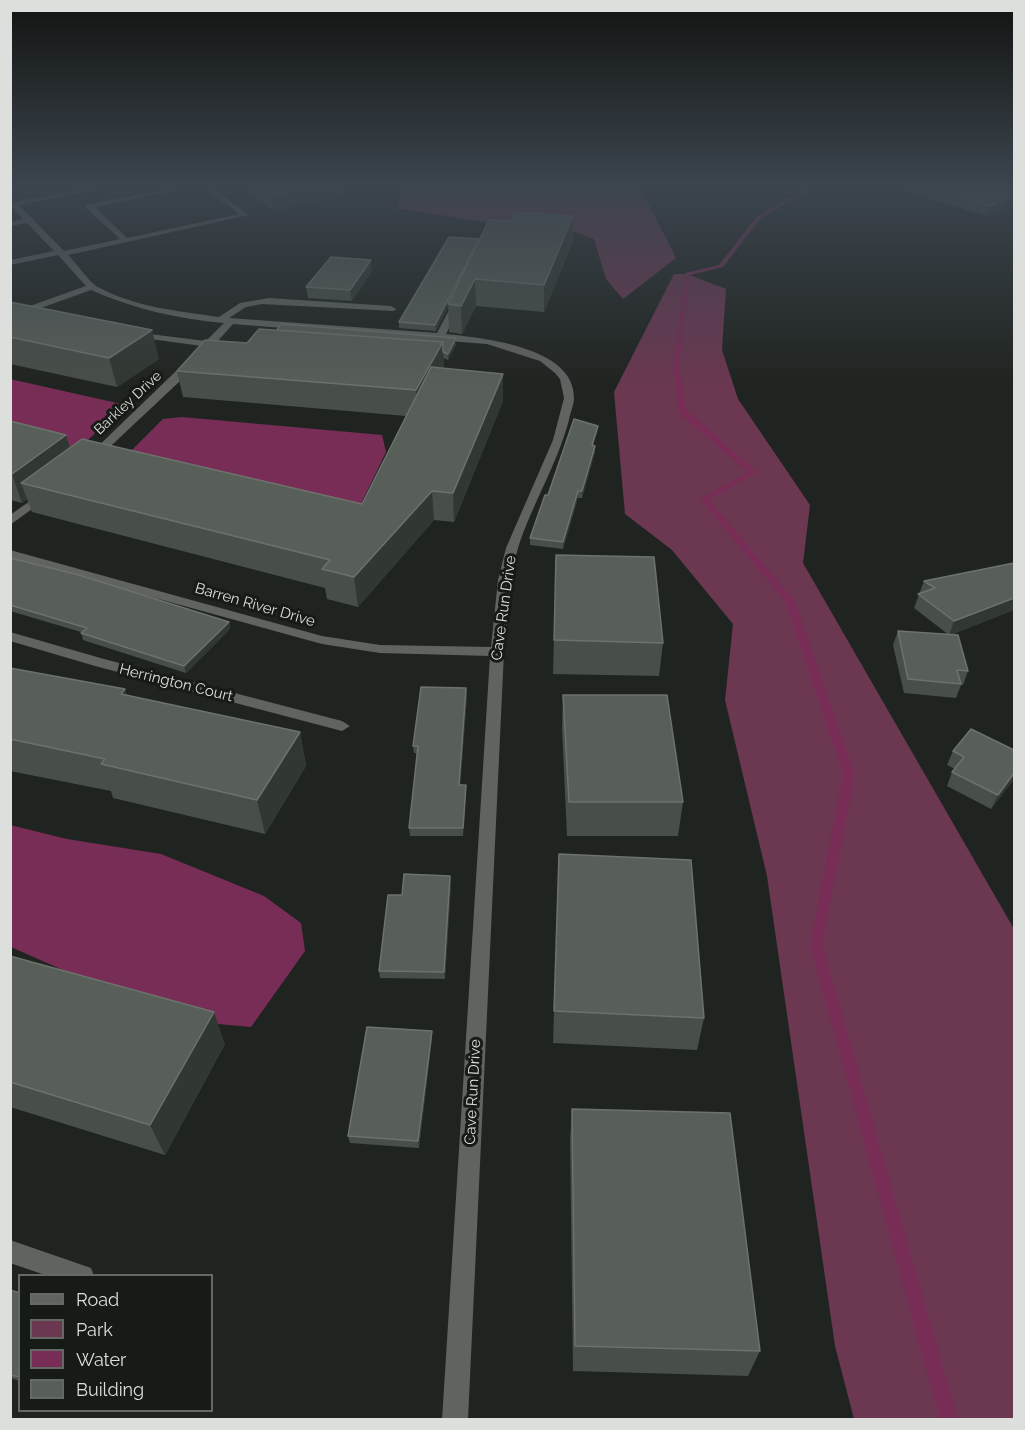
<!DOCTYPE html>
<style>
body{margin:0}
#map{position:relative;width:1025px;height:1430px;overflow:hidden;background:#202420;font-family:Raleway,sans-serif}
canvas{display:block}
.frame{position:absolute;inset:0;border:12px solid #dcdfdc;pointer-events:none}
.legend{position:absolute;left:18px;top:1274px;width:195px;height:138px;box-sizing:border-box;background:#161b16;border:2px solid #656965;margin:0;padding:8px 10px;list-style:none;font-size:18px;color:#dcdfdc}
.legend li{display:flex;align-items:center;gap:12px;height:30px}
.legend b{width:30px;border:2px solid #656965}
</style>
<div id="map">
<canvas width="1025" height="1430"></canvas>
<div class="frame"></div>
<ul class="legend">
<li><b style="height:8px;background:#606360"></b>Road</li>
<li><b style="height:16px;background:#6b3751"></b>Park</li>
<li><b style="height:16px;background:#782d56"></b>Water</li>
<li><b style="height:16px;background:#585e58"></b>Building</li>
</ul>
</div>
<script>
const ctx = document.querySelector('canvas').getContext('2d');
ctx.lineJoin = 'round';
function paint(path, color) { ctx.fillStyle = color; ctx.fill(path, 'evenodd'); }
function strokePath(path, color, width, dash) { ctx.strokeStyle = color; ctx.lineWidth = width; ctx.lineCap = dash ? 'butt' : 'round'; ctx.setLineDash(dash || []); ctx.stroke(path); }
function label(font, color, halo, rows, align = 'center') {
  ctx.font = font + ' Raleway,sans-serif'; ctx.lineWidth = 6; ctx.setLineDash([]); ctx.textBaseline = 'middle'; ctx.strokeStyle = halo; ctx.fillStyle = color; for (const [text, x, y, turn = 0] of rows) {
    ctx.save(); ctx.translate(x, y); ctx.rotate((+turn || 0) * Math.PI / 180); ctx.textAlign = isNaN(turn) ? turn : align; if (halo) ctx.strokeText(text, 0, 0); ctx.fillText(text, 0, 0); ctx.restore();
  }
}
paint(new Path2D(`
 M405,187h235l36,71 -53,41 -17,-20 -12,-40 -19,-7 -72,-7 -107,-17z
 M674,274h13l39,15 -4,61 16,49 72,106 -7,58 211,366v490h-160l-19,-73 -68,-470 -42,-176 8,-76 -61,-74 -47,-36 -11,-122z`), '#6b3751');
paint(new Path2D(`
 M10,379l116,26 -47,43h-39l-29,-9z
 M182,417l200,18 4,17 -30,62 -228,-60 35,-35z
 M10,825l57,14 94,15 103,42 37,27 4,28 -54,76 -76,-7 -164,-73z`), '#782d56');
paint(new Path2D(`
 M809,187h6l-54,31 -38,49 -33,8 -11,93 7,42 71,62 -48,28 85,100 61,174 -33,171 136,475h-18l-130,-475 33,-171 -58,-173 -85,-102 48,-27 -69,-59 -6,-45 12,-95 34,-8 38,-49z`), '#782d56');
paint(new Path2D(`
 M95,187h17l-93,18 45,46 56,-12 -34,-31 -1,-2 4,-2 86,-17h16l-96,20 32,31 112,-24 -36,-27h8l38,28 -181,40c7,7 22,27 28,31 37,21 82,25 123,31l21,-14 29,-5 122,8 5,3 -2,2 -132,-7 -16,3 -17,11 208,15 17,-32 4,-3 4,3 -16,33c37,4 129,13 128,64 0,7 -4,15 -5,22 -12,45 -37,84 -51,128 -10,33 -10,70 -14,104l-36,768h-26l48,-764 -110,-3 -58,-9 -312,-86v-8l312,86 58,9 111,2 7,-67 8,-32 47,-108 11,-42 -4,-19 -5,-6 -15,-12 -53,-17 -254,-20 -17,19 6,1v4h-11l-32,34 -82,77h-8v-4l113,-109 -66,-9 -3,-1v-4l73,9 18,-18c-46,-4 -90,-14 -133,-33l-81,29v-6l76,-27 -28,-31 -48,10v-5l44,-9 -27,-28 -17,3v-4l13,-3 -13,-13v-7l5,3z
 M46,490l6,4 -2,2 -40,29v-10z
 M10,632l94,27 238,62 8,5 -8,5 -247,-65 -85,-25z
 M10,1240l81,28 3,8h-46l-38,-13z`), '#606360');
paint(new Path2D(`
 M242,187h101l1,9 -70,14z
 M892,187h122l-27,29z
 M573,216v25l-29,71 -68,-6 -14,28 -13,-2 -1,-27 -12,26 -37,-3v-6l80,-81 32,-20z
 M372,271l-20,30 -44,-3 -2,-11z
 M10,302l149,57 -42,28 -107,-23z
 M247,343l209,1 -8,16 -5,-2 1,11 59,32 -49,121 -20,-2 -76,87 -31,-8 -2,-11 -293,-76 -5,-13 -5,4 -12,-3v-79l56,14 4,12 292,57 44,-88 -223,-19 -6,-26z
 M598,426l-1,6 -4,13 2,1v6l-13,46h-4l-15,51 -33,-4v-7l18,-43z
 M556,555l107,88 -4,33 -106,-2z
 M10,558l219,64 1,7 -44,44 -103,-33 -2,-8 -71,-21z
 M1014,563v47l-64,25 18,36 -5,14h-2l-5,13 -52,-5 -11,-48 5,-14 51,4 -35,-27 10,-27z
 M10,668l117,28 173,36 6,34 -41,68 -152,-36 -2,-7 -101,-20z
 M467,695l-7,90h6l-3,51h-53l-1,-8 8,-75h-3l-1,-7z
 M563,695l120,107 -5,34h-111l-5,-107z
 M953,751l61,28 -23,30 -44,-23 5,-14 3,-3 -8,-4z
 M559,854l145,164 -7,32 -144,-7z
 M451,884l-6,95 -65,-1 -1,-7 23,-76z
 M10,956l215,88 -60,111 -155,-48z
 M432,1031v7l-13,110 -69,-5 -2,-7z
 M572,1109l188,242 -12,25 -175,-5 -3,-231z
 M10,1290l10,3v88l-10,-3z`), '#484e48');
paint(new Path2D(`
 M56,187h25l-23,5z
 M313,187h30l1,9 -70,14 -2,-15z
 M1014,196v9l-27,11 3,-10z
 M573,216v25l-29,71v-27z
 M479,239v5l-43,87 -1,-6z
 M371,260l1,11 -20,30 -2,-11z
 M475,279l1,27 -14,28 -1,-28z
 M152,330l7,29 -42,28 -8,-29z
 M456,338v6l-8,16v-6z
 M443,342l1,26 -26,49 -2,-27z
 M503,374v27l-49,121 -1,-29z
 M598,426l-1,6 -6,20 1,-7z
 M66,435l9,28 -54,20 6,16 -5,4 -10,-29z
 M595,446v6l-13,46v-7z
 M432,491l2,29 -76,87 -4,-30z
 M578,491v7l-15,51v-7z
 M1014,598v12l-65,25 5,-14z
 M229,622l1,7 -44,44 -2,-7z
 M466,688l1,7 -7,97 -1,-7z
 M125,689l11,34 -15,-29z
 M300,732l6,34 -41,68 -8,-34z
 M1014,773v6l-23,30 7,-14z
 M466,785v7l-3,44v-8z
 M450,876l1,8 -6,95 -1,-7z
 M214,1012l11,32 -60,111 -15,-30z
 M432,1031v7l-13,110 -1,-7z`), '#313731');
const building = new Path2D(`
 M260,187h53l-41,8z
 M928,187h86v9l-24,10z
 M515,212l58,4 -29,69 -69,-6 -14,27 -13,-2 41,-84 22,1z
 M449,237l30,2 -44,86 -36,-3z
 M331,257l40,3 -21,30 -44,-3z
 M10,302l142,28 -43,28 -99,-21z
 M281,324l175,14 -8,16 -5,-2v-10l-166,-12z
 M259,329l184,13 -27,48 -239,-19 28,-31 42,3z
 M431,367l72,7 -50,119 -21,-2 -78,86 -32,-8 8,-9 -309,-77 61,-44 280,65z
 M574,419l24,7 -6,19 3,1 -13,45h-4l-15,51 -33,-4 15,-43h3z
 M10,421l56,14 -54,39h-2z
 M556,555l98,2 9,86 -109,-3z
 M10,558l69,17 150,47 -45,44 -103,-33 6,-5 -77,-23z
 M1014,563v35l-60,23 -36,-27 17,-6 -11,-7z
 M898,631l60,4 10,36 -11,-1 4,14 -53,-5z
 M10,668l115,21 -4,5 179,38 -43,68 -156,-36 4,-5 -95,-20z
 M421,687l45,1 -7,97h7l-3,43h-54l9,-82h-5z
 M563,695h104l16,107h-114z
 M971,729l43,21v23l-16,22 -46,-23 12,-15 -11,-6z
 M559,854l132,6 13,158 -150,-7z
 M404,874l46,2 -6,96 -65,-1 9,-76h14z
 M10,956l204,56 -64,113 -140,-43z
 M367,1027l65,4 -14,110 -70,-5z
 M572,1109l158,4 30,238 -185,-5z
 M10,1290l10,3v84l-10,-2z`);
paint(building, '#585e58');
strokePath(building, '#6d726d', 1.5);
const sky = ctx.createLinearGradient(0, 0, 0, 388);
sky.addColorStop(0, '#121412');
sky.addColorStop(0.48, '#3c454e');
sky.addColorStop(1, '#3c454e00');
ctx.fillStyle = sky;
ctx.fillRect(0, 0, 1025, 388);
label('14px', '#dcdfdc', '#161b16', [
 ["Barkley Drive",128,403,-43]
]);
label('15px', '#dcdfdc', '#161b16', [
 ["Barren River Drive",255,605,16],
 ["Cave Run Drive",504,608,-82],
 ["Herrington Court",176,683,14],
 ["Cave Run Drive",473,1092,-87]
]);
</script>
